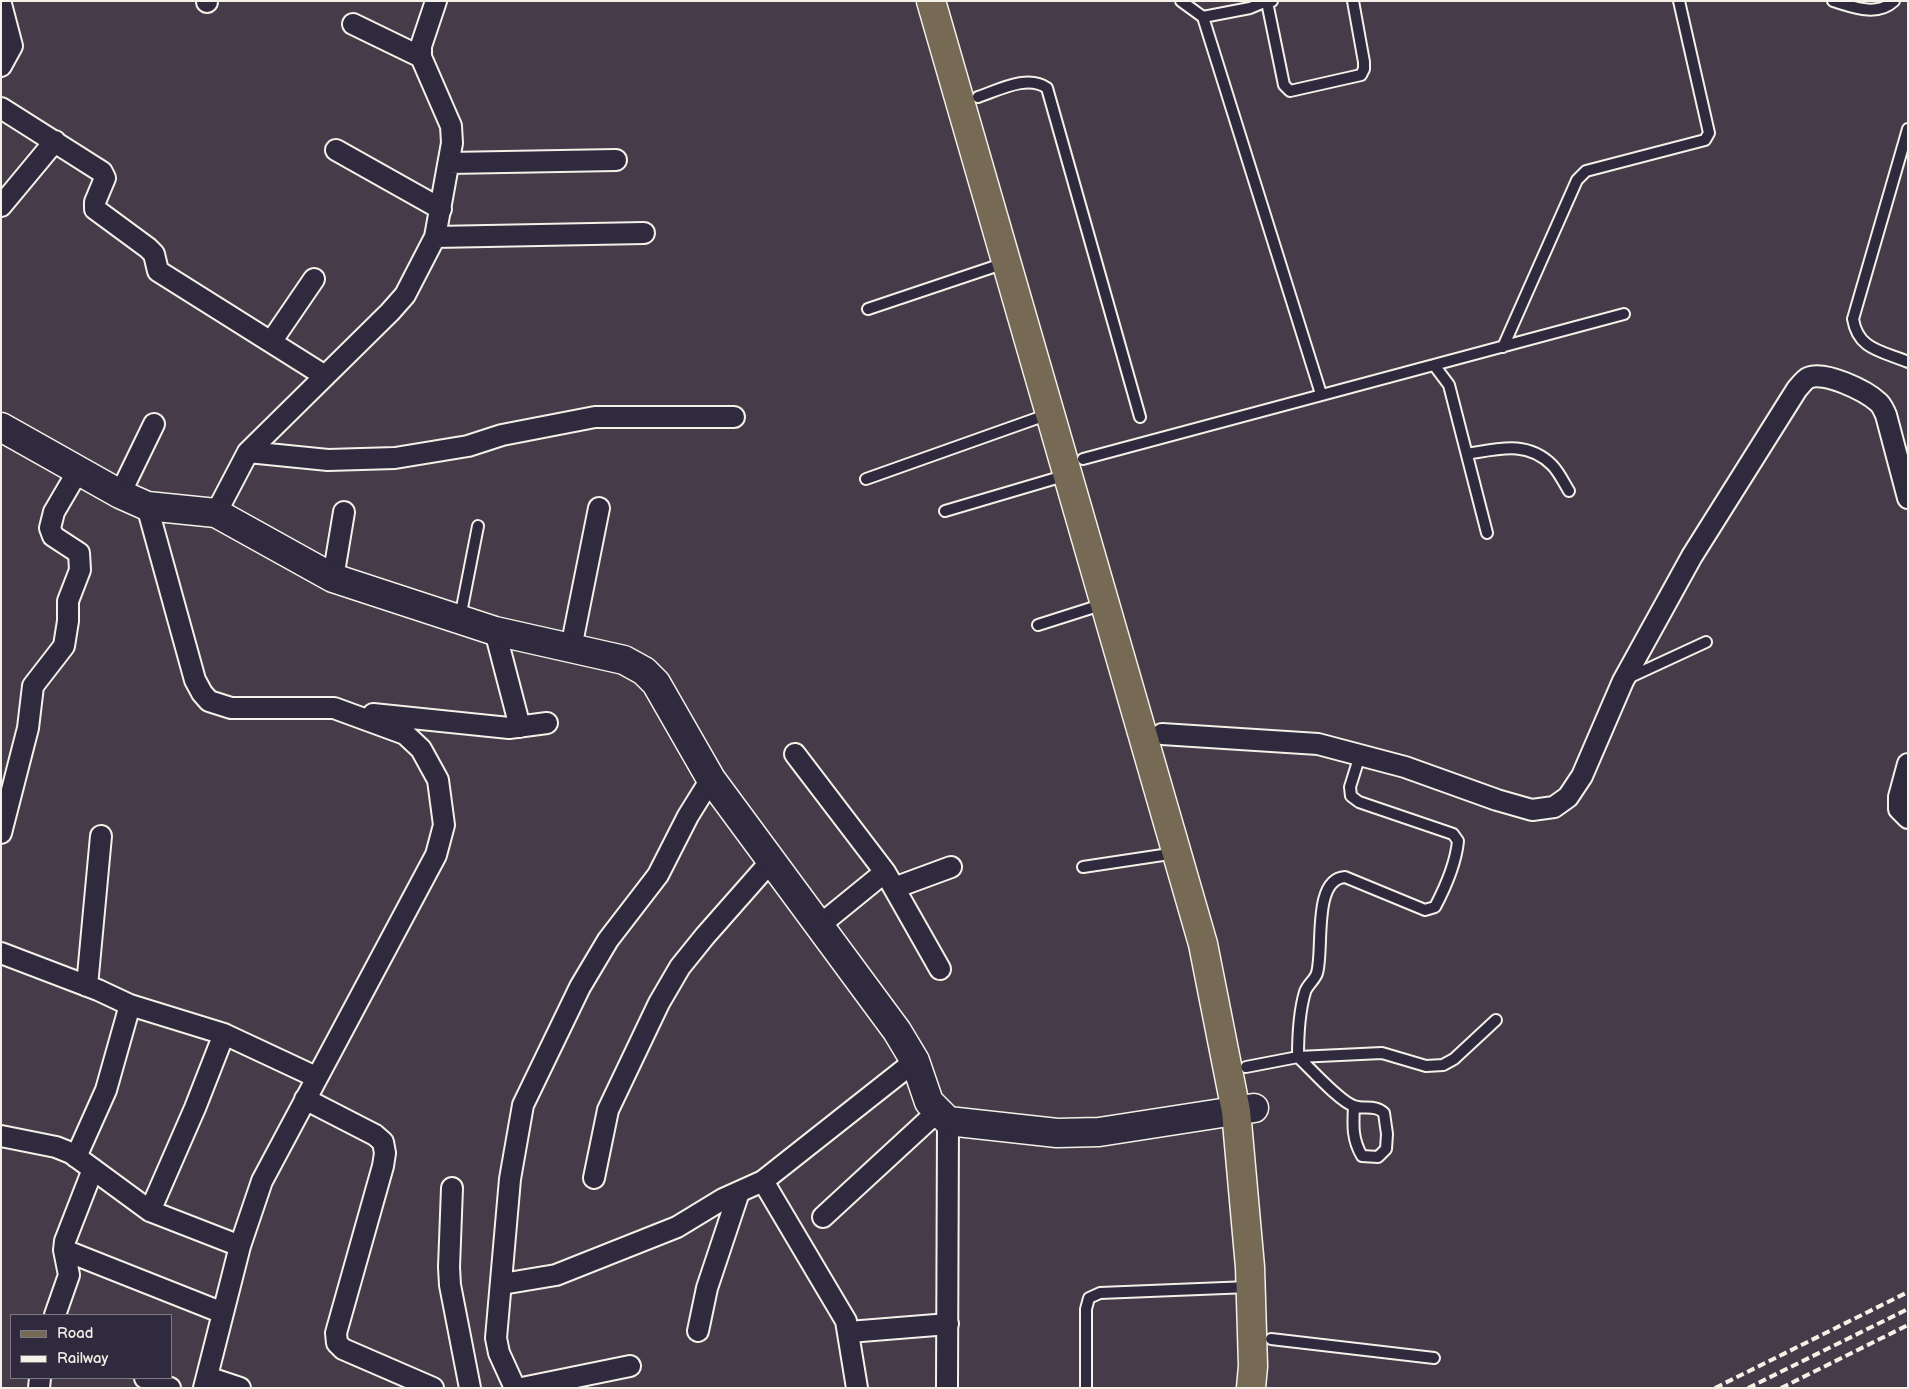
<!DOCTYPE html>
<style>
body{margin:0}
#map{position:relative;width:1909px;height:1389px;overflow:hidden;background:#453b49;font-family:"Balsamiq Sans",sans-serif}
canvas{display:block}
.frame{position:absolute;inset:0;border:2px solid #f4f1e8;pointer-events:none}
.legend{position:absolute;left:10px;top:1314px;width:162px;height:65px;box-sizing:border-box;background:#2f2a3d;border:1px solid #7e7a81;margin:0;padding:6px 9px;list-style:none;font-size:15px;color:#f4f1e8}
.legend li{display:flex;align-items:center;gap:10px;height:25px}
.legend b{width:25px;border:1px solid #7e7a81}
</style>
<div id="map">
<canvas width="1909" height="1389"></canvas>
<div class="frame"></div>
<ul class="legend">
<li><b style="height:6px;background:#766a55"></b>Road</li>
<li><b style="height:6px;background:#f4f1e8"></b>Railway</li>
</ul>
</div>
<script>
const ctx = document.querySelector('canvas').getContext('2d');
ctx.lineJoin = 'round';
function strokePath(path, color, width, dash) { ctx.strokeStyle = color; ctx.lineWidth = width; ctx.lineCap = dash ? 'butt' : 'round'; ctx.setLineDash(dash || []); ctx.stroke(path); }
const lane = new Path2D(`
 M1181,1l22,16 47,-9 17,-7
 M1272,1l-5,1 17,83 6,6 71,-16 3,-6v-7l-11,-61
 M1833,1c20,6 44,16 61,0
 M1203,17l118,377
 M978,97c21,-7 50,-23 69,-9l93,329
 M1908,129l-55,190c5,31 29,32 55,43
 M868,309l137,-46
 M1503,347l74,-167 9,-9 119,-31 4,-7 -30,-132
 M1434,365l15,20 38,148
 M1467,454c31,-5 60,-14 85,11 7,7 12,18 17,26
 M1083,459l541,-145
 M866,479l183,-65
 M945,511l122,-36
 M460,618l18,-92
 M1038,625l66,-21
 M1626,679l80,-37
 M1083,867l93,-14
 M1246,1067l52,-10c0,-21 1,-45 7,-65 2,-7 10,-12 12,-19 7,-23 -5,-94 28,-96l80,33 10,-3c10,-19 21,-45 23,-66l-5,-7 -94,-32 -8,-6 -1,-9 10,-32
 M1354,1106c-1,19 -2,33 8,50l16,1 8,-8 1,-15 -3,-21c-9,-9 -20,-3 -30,-7 -14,-4 -44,-38 -56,-49l84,-4 44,13 17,-1 11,-6 42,-39
 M1271,1339l163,19
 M1086,1388v-79l3,-11 11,-5 149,-6`);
const street = new Path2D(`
 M207,1v1
 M1,4l11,42 -11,20
 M353,24l68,33
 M1,108l101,64 3,6 -10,24v7l53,39 6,6 4,17 167,105
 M336,150l105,59
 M449,163l167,-3
 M1,206l54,-65
 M435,237l209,-4
 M271,342l43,-63
 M248,452l80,8 67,-2 73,-12 34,-11 93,-18h139
 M120,494l34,-70
 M147,506l48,174 7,13 7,8 22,7h103l71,26 16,15 17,31 6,45 -8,30 -174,326 -22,65 -36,142
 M216,513l32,-61 142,-140 15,-17 30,-58 17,-94 -1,-17 -30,-69v-11l15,-45
 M333,578l11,-66
 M495,631l25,96
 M571,648l28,-140
 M373,714l136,14 38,-5
 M1162,734l156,10 87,23 92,33 35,10 22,-3 14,-10 14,-21 41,-95 69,-125 105,-167c3,-3 7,-9 11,-11 16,-8 58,13 70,24 4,3 6,9 8,13l22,83
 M795,754l90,118 55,97
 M1908,764l-9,33v12l9,9
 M1,833l27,-105 5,-42 31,-40 4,-25v-20l12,-31 -1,-17 -26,-17 -3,-8 4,-16 24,-41
 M894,888l57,-21
 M820,925l65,-53
 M1,953l97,37 32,15 94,29 92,43
 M87,986l14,-150
 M305,1099l70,36 8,7 2,11 -2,13 -47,167 1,10 6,6 90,39
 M1,1136l55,11 15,6 79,58 90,35
 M76,1157l30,-67 24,-85
 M594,1178l14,-68 51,-107 21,-36 25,-31 67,-76
 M452,1188l-3,79 1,18 20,103
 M150,1211l45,-103 29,-74
 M823,1217l114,-105
 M64,1250l159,63
 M502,1284l54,-9 121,-48 46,-28 40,-18
 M55,1315l14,-40 -5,-25 1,-9 28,-72
 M698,1331l9,-43 32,-96
 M849,1332l99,-8
 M207,1377l33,11
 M145,1378l25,10
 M39,1388l1,-10
 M515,1388l-16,-35 -3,-15 14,-159 13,-74 57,-118 28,-47 50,-65 30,-59 23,-37
 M522,1388l108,-22
 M857,1388l-11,-67 -83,-140 152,-120
 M947,1388l1,-267`);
const secondary = new Path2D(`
 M1,427l119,67 27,12 69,7 117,65 162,53 129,29 20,11 12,12 55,96 186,252 18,30 14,41 19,19 109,12 42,-1 155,-24`);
const primary = new Path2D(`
 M931,1l272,943 33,167 14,156 3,99 -2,22`);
strokePath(lane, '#f4f1e8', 14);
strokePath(street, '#f4f1e8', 24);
strokePath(secondary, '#f4f1e8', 31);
strokePath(primary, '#f4f1e8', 31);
strokePath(lane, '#2f2a3d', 10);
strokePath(street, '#2f2a3d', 20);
strokePath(secondary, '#2f2a3d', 28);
strokePath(primary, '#766a55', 28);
strokePath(new Path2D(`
 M1715,1388l193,-96
 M1748,1388l160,-79
 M1781,1388l127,-63`), '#f4f1e8', 4, [8, 4]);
</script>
